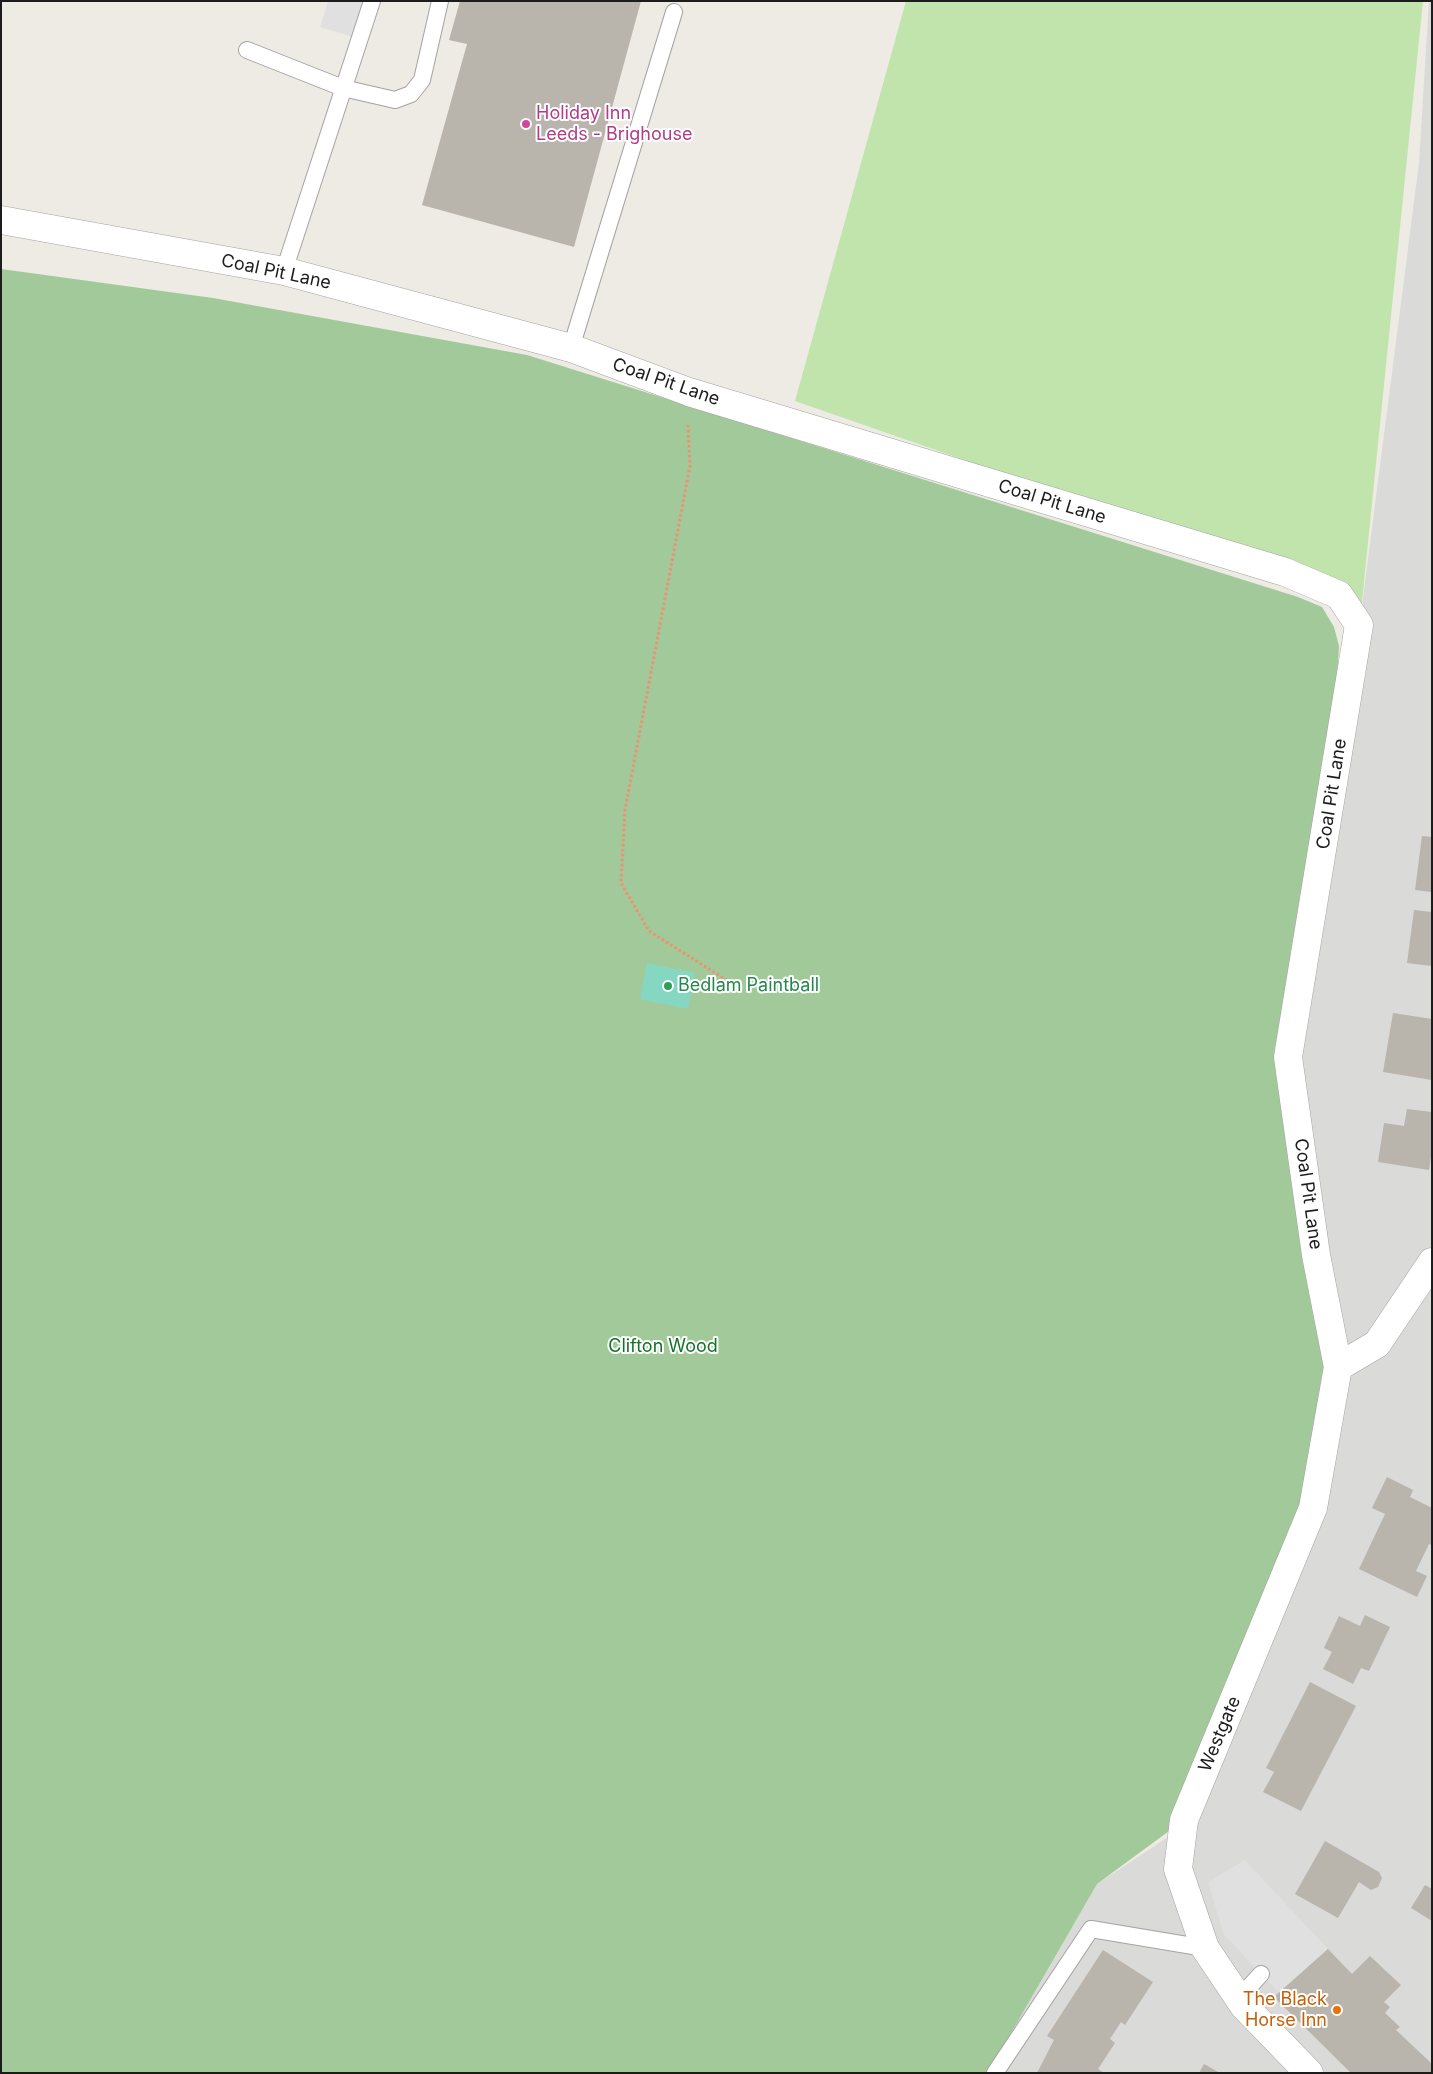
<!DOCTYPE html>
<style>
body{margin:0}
#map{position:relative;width:1433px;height:2074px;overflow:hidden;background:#edebe3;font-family:Inter,sans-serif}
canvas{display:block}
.frame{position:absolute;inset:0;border:2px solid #1c1c1c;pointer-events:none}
</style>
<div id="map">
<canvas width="1433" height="2074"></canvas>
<div class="frame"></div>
</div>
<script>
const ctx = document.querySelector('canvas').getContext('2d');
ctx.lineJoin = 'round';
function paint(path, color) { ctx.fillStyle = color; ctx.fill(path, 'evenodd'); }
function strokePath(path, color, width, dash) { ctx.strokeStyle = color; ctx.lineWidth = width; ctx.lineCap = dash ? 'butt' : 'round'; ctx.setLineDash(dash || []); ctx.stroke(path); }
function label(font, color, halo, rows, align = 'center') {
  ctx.font = font + ' Inter,sans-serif'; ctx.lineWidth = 4; ctx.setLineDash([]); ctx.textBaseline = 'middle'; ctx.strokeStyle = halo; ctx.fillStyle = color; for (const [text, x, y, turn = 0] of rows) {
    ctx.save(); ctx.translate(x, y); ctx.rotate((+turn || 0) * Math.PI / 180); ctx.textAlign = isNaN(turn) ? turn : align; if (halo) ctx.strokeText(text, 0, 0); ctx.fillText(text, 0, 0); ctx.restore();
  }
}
paint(new Path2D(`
 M1429,1h3v2072h-444l109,-189 83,-55 106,-777 74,-431 59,-458z`), '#dadad9');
paint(new Path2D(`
 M906,1h517l-63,620 -74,-49 -491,-171z`), '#c0e4ac');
paint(new Path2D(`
 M1,269l212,29 314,57 771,242 24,10 12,20 5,19 -10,168 -43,238 52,315 -25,141 -129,312 -87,64 -109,189h-987z`), '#a2c99a');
paint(new Path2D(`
 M647,963l48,10 -7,36 -48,-10z`), '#86d7c2');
paint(new Path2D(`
 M328,1h44l-12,38 -40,-12z
 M1245,1860l83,89 -49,44 -55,-58 -16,-53z`), '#e0e0e0');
paint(new Path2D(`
 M460,1h181l-67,246 -152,-42 45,-161 -18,-4z
 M1422,836l10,1v55l-17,-2z
 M1414,910l18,2v54l-25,-3z
 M1393,1013l39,6v61l-49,-8z
 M1407,1109l25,3v38l-3,20 -51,-8 6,-39 20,3z
 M1387,1477l26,13 -3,7 22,11v37l-3,-1 -13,27 11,5 -10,21 -58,-28 26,-55 -13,-6z
 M1365,1615l25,12 -21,44 -8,-3 -8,16 -30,-15 9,-17 -8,-4 15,-32 21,10z
 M1310,1682l46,24 -55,105 -38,-19 11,-20 -8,-4z
 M1325,1841l54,31 3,6 -4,9 -7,3 -12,-8 -21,36 -43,-24z
 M1425,1885l7,4v32l-21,-13z
 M1328,1949l24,25 18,-18 31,29 -17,17 6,5 -5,6 15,14 -4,3 36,34v9h-81l-77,-76z
 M1103,1950l50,32 -28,43 -4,-3 -11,17 5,4 -17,26 6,4h-67l17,-33 -7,-4z
 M1204,2064l16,9h-21z`), '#b9b4ac');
const service = new Path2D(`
 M247,50l96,38 52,12 16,-6 11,-14 18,-79
 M284,271l88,-270
 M571,348l103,-336
 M1239,1998l22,-24
 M995,2073l96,-144 114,19`);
const minor = new Path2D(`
 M1,220l283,51 287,77 118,44 596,180 54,23 20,30 -71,432 28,198 22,112 -25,141 -129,312 -6,49 27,79 39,58 65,67
 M1338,1367l39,-23 55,-82`);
strokePath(service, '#a3a3a3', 18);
strokePath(minor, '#a3a3a3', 29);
strokePath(new Path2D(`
 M688,425l2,41 -65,344 -4,73 28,48 79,50`), '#ef9072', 3, [2.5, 2.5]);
strokePath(service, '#fff', 16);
strokePath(minor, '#fff', 28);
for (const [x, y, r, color] of [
 [526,124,5,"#d1479c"],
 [668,986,5,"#2e9e5b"],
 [1337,2010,5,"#e8710a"]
]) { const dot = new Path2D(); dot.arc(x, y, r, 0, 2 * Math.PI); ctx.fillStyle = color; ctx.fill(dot); strokePath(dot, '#fff', 2); }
label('18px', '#b23c85', '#fff', [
 ["Holiday Inn",536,114],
 ["Leeds - Brighouse",536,135]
], 'left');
label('18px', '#1c1c1c', '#fff', [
 ["Coal Pit Lane",276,272,12],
 ["Coal Pit Lane",666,382,19],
 ["Coal Pit Lane",1052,502,17],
 ["Coal Pit Lane",1332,794,-81],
 ["Coal Pit Lane",1308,1194,82],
 ["Westgate",1220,1734,-67]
]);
label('18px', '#27864d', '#fff', [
 ["Bedlam Paintball",678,986]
], 'left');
label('18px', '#137228', '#fff', [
 ["Clifton Wood",663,1347]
]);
label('18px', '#c56008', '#fff', [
 ["The Black",1327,2000],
 ["Horse Inn",1327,2021]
], 'right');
</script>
